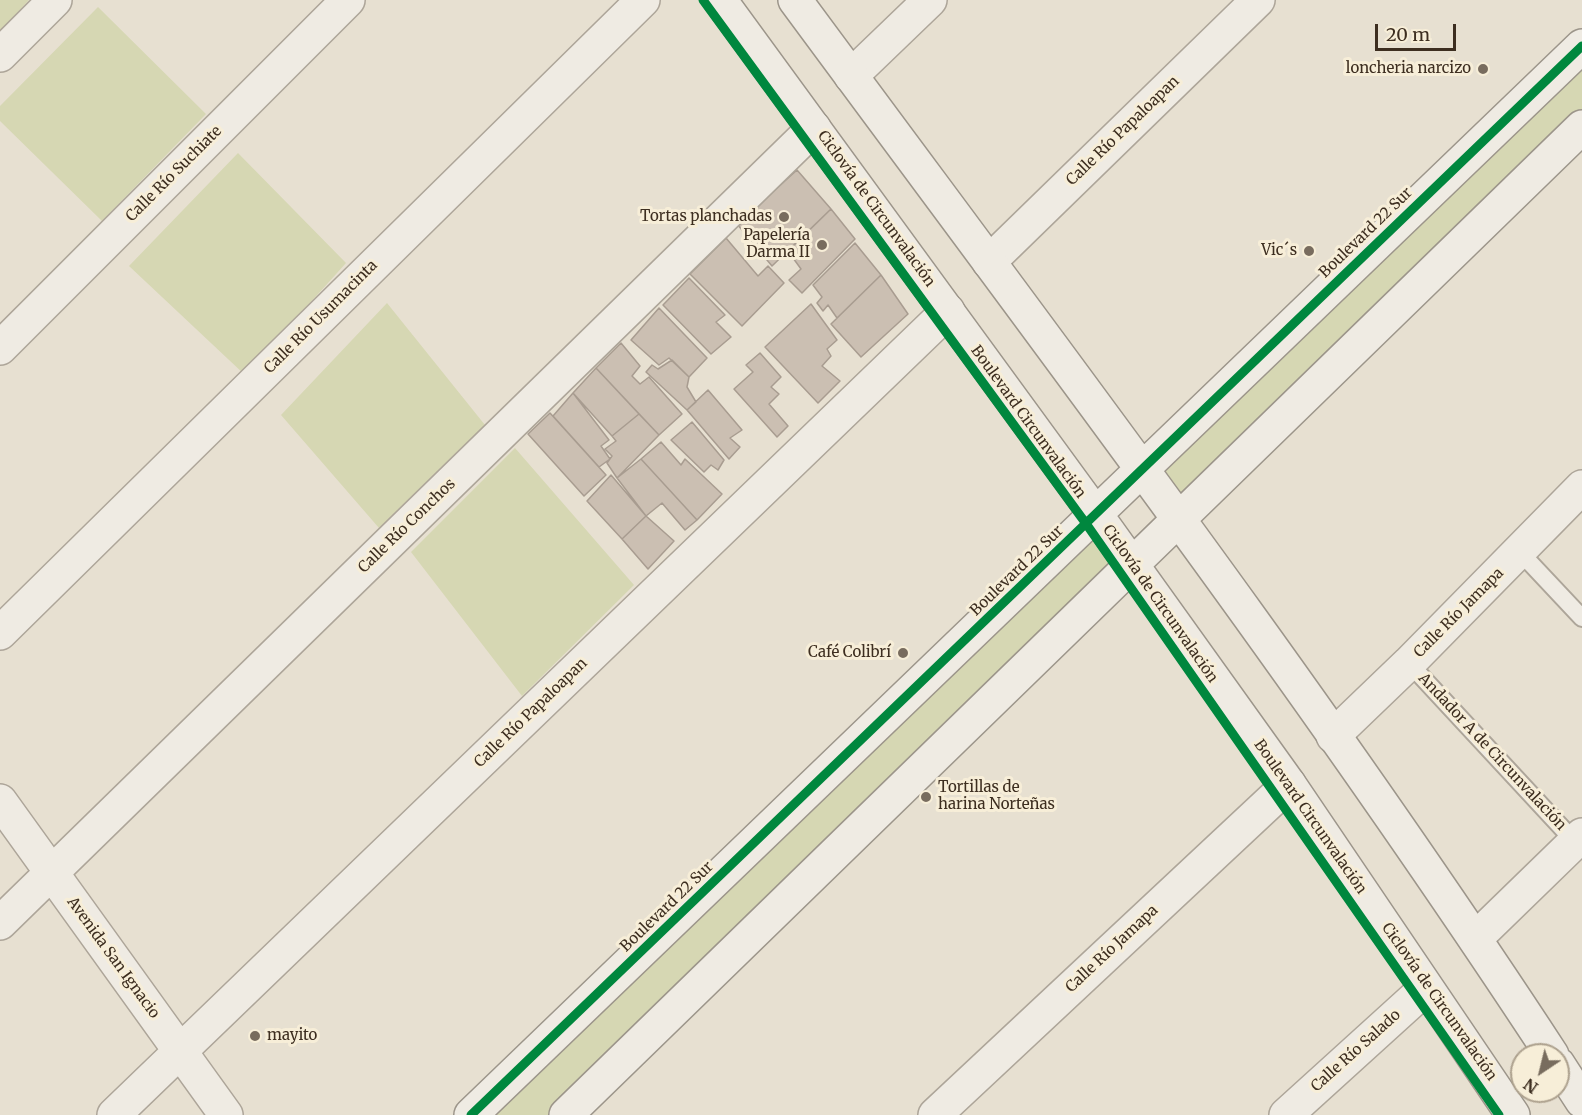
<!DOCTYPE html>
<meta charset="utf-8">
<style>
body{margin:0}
#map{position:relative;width:1582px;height:1115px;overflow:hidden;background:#e7e0d1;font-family:Merriweather,serif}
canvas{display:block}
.north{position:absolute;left:1510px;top:1043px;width:60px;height:60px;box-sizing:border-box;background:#f7eed8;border:2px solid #ada18e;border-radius:50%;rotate:215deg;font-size:16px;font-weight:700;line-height:24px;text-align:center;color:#3d2e20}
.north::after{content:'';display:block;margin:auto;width:21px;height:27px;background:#786c5e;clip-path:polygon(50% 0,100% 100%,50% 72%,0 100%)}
.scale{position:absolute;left:1375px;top:24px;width:81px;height:27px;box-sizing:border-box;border:3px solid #3d2e20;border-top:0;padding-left:8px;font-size:18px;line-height:21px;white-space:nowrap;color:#3d2e20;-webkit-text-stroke:4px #f7eed8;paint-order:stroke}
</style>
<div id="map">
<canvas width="1582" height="1115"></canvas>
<div class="north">N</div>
<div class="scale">20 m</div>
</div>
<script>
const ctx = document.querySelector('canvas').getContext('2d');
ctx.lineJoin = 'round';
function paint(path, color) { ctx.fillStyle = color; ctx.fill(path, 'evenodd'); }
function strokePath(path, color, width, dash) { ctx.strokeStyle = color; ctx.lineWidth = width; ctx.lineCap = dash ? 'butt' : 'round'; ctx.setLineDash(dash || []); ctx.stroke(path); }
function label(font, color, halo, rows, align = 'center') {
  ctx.font = font + ' Merriweather,serif'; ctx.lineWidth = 6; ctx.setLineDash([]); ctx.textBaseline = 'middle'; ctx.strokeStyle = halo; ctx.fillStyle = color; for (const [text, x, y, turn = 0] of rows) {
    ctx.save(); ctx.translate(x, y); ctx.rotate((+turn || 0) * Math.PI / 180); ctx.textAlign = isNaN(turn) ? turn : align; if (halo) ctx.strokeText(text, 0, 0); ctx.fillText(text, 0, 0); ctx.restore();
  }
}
paint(new Path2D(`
 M0,0h29l-29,32z
 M98,7l108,107 -104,107 -102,-100v-15z
 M1582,47v79l-415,399 -33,-48z
 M238,153l108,110 -101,112 -116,-109z
 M387,303l98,122 -106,103 -98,-113z
 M515,448l119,137 -112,111 -111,-144z
 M1098,512l33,48 -566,555h-94z`), '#d6d7b3');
const building = new Path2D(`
 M797,170l34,39 -59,57 -35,-42z
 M831,209l24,30 -53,54 -13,-13 12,-11 -13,-18z
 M726,238l32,38 10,-10 16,17 -42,43 -52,-52z
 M855,243l26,32 -44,43 -9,-13 -5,6 -6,-8 5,-6 -9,-12z
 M881,275l27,39 -47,43 -30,-33z
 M689,278l36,37 -9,7 15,15 -20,17 -48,-49z
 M811,304l26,36 -10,9 4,7 -9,10 18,15 -22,22 -53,-56z
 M659,308l48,50 -18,19 -20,-19 -10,7 -28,-25z
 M621,343l19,23 -8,10 8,8 9,-7 33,37 -23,21 -63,-67z
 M760,353l21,24 -10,10 8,7 -10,10 19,22 -11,11 -43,-48 19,-17 -7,-7z
 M672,360l17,17 -2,10 9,15 -9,8 -41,-38 6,-7 6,4z
 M596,368l43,46 -27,22 -39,-43z
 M708,390l34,40 -12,8 10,9 -11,12 -42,-49z
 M573,393l36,47 -8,6 9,13 -11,8 -46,-51z
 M550,413l56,62 -22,21 -56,-62z
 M639,414l20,21 -42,43 -10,-15 5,-7 -7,-7 11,-8 -4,-5z
 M692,422l32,38 -6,10 -7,-5 -7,7 -33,-32z
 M661,442l20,23 4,-6 37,35 -25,26 -56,-61z
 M641,459l56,61 -12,10 -23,-27 -16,13 -29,-38z
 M611,475l35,41 -24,23 -35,-38z
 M646,516l28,25 -26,28 -26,-30z`);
paint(building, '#cbbfb2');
strokePath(building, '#a89c90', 1.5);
const lane = new Path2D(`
 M1520,552l62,66
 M1409,663l166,179`);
const street = new Path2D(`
 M0,55l55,-55
 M851,76l79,-76
 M989,262l269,-262
 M0,348l348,-348
 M0,633l643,-633
 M1333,736l76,-73 173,-176
 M0,801l226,314
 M0,923l814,-795
 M1476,938l106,-103
 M114,1115l834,-804
 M935,1115l354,-331
 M1286,1115l140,-127`);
const secondary = new Path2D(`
 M720,0l377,516 192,268 224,331
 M795,0c257,348 520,693 757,1055
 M1558,1064l24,37
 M471,1115l1111,-1069
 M566,1115l1016,-988`);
strokePath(lane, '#ada599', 20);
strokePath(street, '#ada599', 36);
strokePath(secondary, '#9c958a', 36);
strokePath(lane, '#efebe3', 16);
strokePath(street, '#efebe3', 33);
strokePath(secondary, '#efebe3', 33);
strokePath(new Path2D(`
 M703,0l384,525 412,590
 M471,1115l1111,-1069`), '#00873e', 9);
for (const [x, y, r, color] of [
 [1483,69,6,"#786c5e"],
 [784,217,6,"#786c5e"],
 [822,245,6,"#786c5e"],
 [1309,251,6,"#786c5e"],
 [903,653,6,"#786c5e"],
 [926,797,6,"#786c5e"],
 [255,1036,6,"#786c5e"]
]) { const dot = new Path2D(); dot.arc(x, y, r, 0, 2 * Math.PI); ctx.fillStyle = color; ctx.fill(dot); strokePath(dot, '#f7eed8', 2); }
label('15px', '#3d2e20', '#f7eed8', [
 ["loncheria narcizo",1471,69],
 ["Tortas planchadas",772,217],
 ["Papelería",810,236],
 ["Darma II",810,253],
 ["Vic´s",1297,251],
 ["Café Colibrí",891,653],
 ["Tortillas de",938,788,"left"],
 ["harina Norteñas",938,805,"left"],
 ["mayito",267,1036,"left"]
], 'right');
label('15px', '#3d2e20', '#f7eed8', [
 ["Calle Río Papaloapan",1123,131,-44],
 ["Calle Río Suchiate",174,174,-45],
 ["Ciclovía de Circunvalación",876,209,54],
 ["Boulevard 22 Sur",1366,233,-44],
 ["Calle Río Usumacinta",321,317,-45],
 ["Boulevard Circunvalación",1028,422,54],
 ["Calle Río Conchos",407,526,-44],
 ["Boulevard 22 Sur",1017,571,-44],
 ["Ciclovía de Circunvalación",1160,604,55],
 ["Calle Río Jamapa",1459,613,-45],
 ["Calle Río Papaloapan",531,713,-44],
 ["Andador A de Circunvalación",1492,752,47],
 ["Boulevard Circunvalación",1310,817,55],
 ["Boulevard 22 Sur",667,907,-44],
 ["Calle Río Jamapa",1112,949,-43],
 ["Avenida San Ignacio",113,958,54],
 ["Ciclovía de Circunvalación",1439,1002,55],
 ["Calle Río Salado",1356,1051,-42]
]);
</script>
